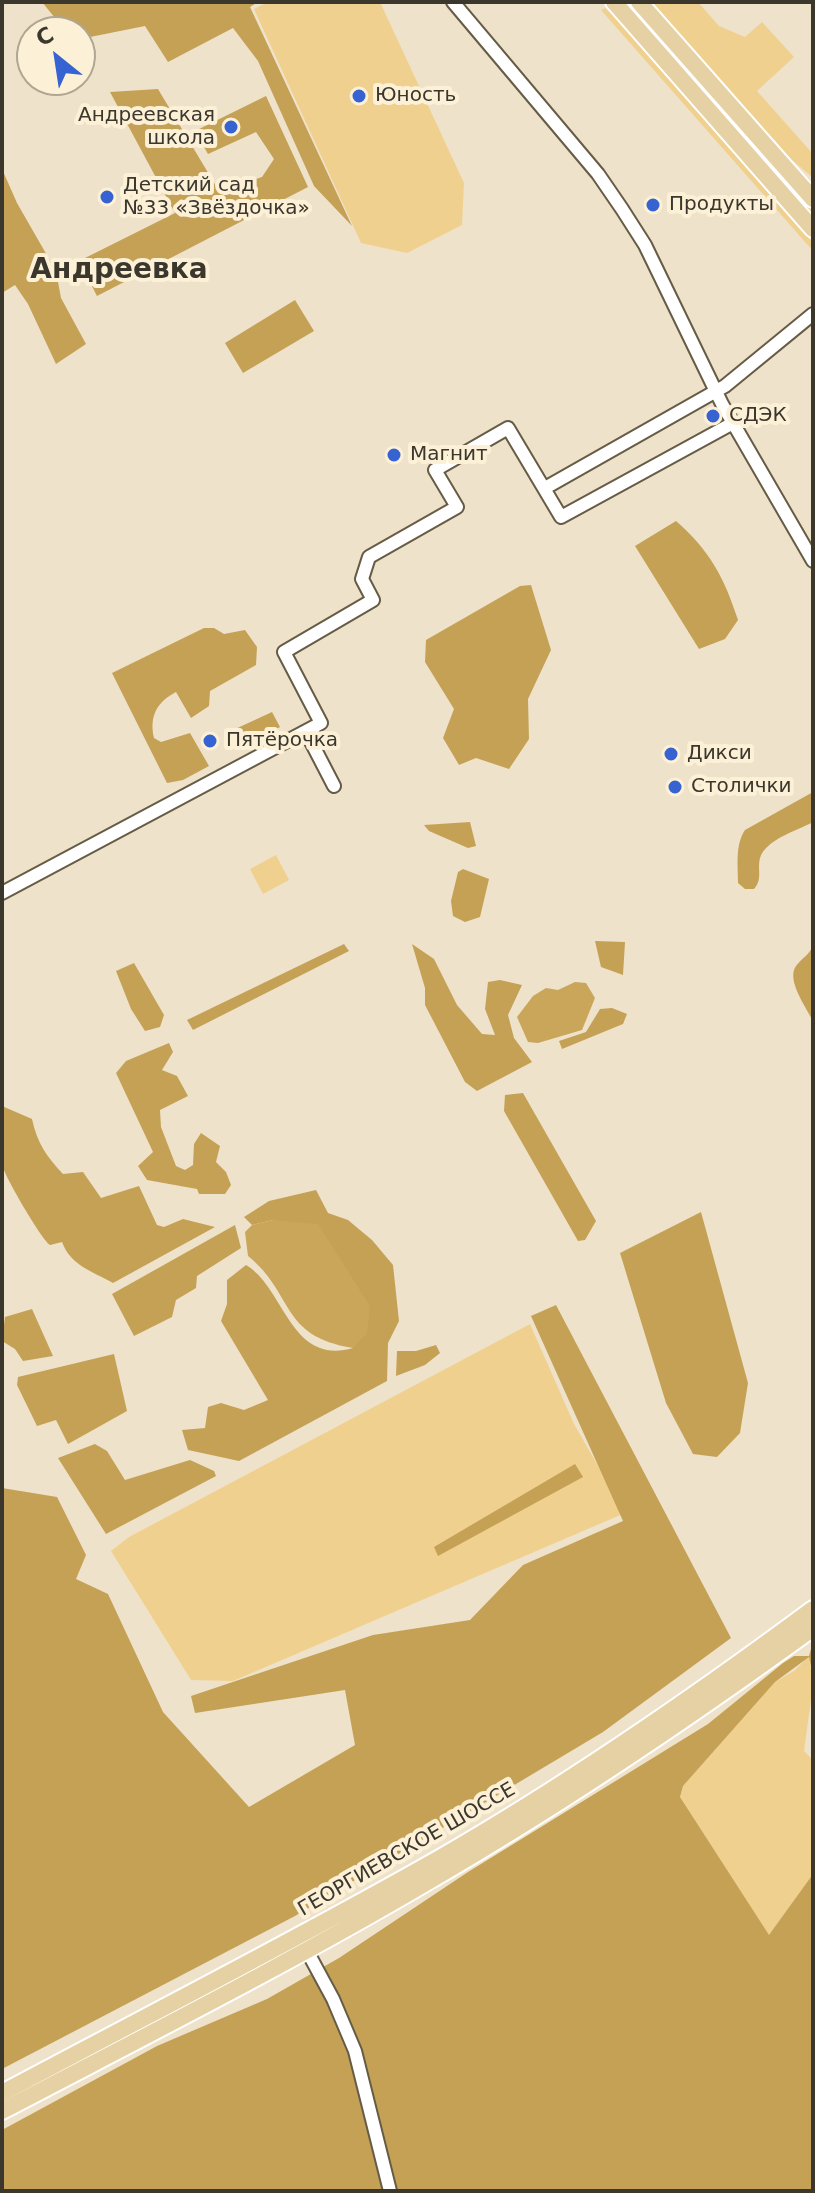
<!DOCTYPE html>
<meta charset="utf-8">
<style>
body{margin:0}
#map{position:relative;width:815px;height:2193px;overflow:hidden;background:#efe2ca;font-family:"DejaVu Sans",sans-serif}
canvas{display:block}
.frame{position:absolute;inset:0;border:4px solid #3b372d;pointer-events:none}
.north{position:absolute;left:16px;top:16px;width:80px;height:80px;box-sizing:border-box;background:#fcf0d7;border:2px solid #afa693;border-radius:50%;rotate:330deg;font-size:22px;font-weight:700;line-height:32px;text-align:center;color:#3b372d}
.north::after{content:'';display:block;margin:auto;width:28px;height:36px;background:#3662d2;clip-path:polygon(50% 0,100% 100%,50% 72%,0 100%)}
</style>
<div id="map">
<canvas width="815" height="2193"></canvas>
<div class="frame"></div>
<div class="north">С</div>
</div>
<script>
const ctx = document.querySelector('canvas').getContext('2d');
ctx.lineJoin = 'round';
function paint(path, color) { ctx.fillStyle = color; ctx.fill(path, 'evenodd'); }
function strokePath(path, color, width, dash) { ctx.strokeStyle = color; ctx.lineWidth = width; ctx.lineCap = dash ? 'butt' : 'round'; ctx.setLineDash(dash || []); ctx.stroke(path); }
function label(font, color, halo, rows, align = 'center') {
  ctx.font = font + ' "DejaVu Sans",sans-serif'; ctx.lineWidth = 8; ctx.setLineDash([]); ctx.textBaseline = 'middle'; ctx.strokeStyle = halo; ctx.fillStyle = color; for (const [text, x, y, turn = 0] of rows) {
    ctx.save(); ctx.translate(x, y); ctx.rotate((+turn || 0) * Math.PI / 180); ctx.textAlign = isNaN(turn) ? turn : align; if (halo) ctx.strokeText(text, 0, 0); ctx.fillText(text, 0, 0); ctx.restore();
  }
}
paint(new Path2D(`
 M268,2h112l84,181 -2,42 -55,28 -46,-10 -107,-234z
 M651,2h47l21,24 26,11 17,-15 32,35 -37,34 56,63v24l-22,-19z
 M605,8l17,13 191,222v8l-212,-241z
 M646,21l167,188v10l-171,-194z
 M276,855l13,25 -26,14 -13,-25z
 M530,1324l44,100 51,89 -392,168 -42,-1 -80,-129 18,-14z
 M809,1656l4,29 -9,66 9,9v114l-44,62 -89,-139 3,-11 92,-104 19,-11z`), '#f0d08e');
paint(new Path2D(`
 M42,2h216l-8,5 102,219 -38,-40 -56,-125 -25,-33 -65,34 -23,-36 -65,13v-7h-31l6,-14z
 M158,89l61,102 43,-14 12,-18 -18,-27 -48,22 -13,-23 71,-35 42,91 -211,109 -18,-35 96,-48 -65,-121z
 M2,169l15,34 39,68 5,27 25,46 -30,20 -28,-60 -13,-19 -13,8z
 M295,300l19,31 -71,42 -18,-30z
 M676,521c34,30 48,56 62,99l-13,19 -26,10 -64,-103z
 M531,585l20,65 -23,49 1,40 -20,30 -33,-11 -17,7 -16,-27 11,-29 -29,-47 1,-22 94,-54z
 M204,628h10l10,6 21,-4 12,17 -1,18 -46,26 -1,15 -18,12 -15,-26c-19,10 -27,24 -22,46l7,4 29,-9 19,33 -26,14 -16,3 -55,-110z
 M272,712l8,15 -40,23 -9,-19z
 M813,792v30c-16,9 -47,17 -53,36 -3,12 3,21 -6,31h-9l-7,-6c0,-18 -3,-38 7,-53z
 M470,822l6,24 -8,2 -39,-17 -5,-6z
 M463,869l26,10 -9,38 -15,5 -12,-6 -2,-15 7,-29z
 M595,941l30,1 -2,33 -22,-8z
 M344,944l5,7 -156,79 -6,-10z
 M412,944l22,15 23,46 25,29 13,1 -10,-26 3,-27 12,-2 22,5 -14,30 6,23 18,24 -55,29 -12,-9 -40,-77v-17z
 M813,946v75c-7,-14 -27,-41 -17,-55 6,-8 13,-11 17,-20z
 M134,963l30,52 -4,12 -15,4 -14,-22 -15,-38z
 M612,1008l15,6 -4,10 -61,25 -3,-8 27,-9 14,-23z
 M169,1043l4,9 -11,18 15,6 11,20 -28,14 1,17 15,39 9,4 8,-5 1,-21 7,-11 19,13 -4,16 10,10 5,13 -6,9h-26l-2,-5 -50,-9 -9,-14 15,-14 -37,-79 10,-12z
 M523,1093l73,128 -11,19 -7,1 -74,-130 1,-16z
 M2,1106l30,13c5,24 15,38 31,55l20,-2 18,26 38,-12 18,39 7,2 19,-8 32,8 -102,56c-21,-12 -42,-17 -51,-41l-12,3c-8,-5 -47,-71 -48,-81 -2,-19 0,-39 0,-58z
 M316,1190l12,23 20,7 24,20 21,25 6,56 -11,22 -1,38 -148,80 -51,-11 -6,-20 23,-2 3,-21 13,-4 23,7 24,-10 -47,-79 6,-17v-24l19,-15c39,23 44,101 107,83l-80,-128 -21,5 -8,-8 25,-16z
 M701,1212l47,171 -8,50 -23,24 -24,-3 -27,-51 -46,-150z
 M235,1225l6,23 -44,28 -1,12 -20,12 -4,17 -38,19 -22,-42z
 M556,1305l175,333 -128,94 -308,184 -293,153v-581l55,9 29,58 -10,24 32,15 55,118 86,95 106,-62 -10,-55 -150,23 -4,-17 182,-61 97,-15 53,-55 100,-44 -92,-205z
 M32,1309l21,47 -30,5 -8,-12 -13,-8 3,-24z
 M436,1345l4,8 -15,12 -29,11 1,-25h19z
 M114,1354l13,57 -59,33 -12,-24 -19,6 -20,-41 1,-8z
 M95,1444l12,7 18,29 65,-20 24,11 2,5 -110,58 -48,-76z
 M575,1464l8,13 -145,79 -4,-9z
 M813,1642v34l-4,-19 -34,25 -92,104 -3,11 89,138 44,-61v317h-811v-61l155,-84 110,-47 72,-41 129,-86 240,-148 75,-61 11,-7h15z`), '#c4a155');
paint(new Path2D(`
 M575,982l11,1 9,15 -13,32 -44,13 -10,-1 -11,-25 16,-21 13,-8 12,2z
 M273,1220l45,4 52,82 -3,27 -14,15c-74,-12 -58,-54 -105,-92l-3,-24 7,-7z`), '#c9a65a');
const minor = new Path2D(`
 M453,2l145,172 24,35 23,36 77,159 91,157
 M545,488l180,-102 88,-72
 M306,732l28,54
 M2,893l319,-170 -37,-71 89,-52 -11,-21 7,-22 88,-50 -22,-37 73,-42 53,89 172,-94
 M308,1942l-2,7 27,50 22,52 35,140`);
const major = new Path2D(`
 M614,2l199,227
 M639,2l174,197
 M2,2093c146,-78 294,-153 438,-235 130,-75 253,-160 373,-249
 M2,2111c143,-75 288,-148 427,-230 133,-77 260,-163 384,-253`);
strokePath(minor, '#665c46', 16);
strokePath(major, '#fff', 20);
strokePath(minor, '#fff', 12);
strokePath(major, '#e6d1a4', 16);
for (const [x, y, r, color] of [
 [359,96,8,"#3662d2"],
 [231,127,8,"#3662d2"],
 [107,197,8,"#3662d2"],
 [653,205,8,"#3662d2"],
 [713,416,8,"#3662d2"],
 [394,455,8,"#3662d2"],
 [210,741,8,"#3662d2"],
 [671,754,8,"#3662d2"],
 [675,787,8,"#3662d2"]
]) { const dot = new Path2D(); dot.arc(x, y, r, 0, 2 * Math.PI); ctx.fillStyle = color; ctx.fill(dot); strokePath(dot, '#fcf0d7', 3); }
label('20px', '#3b372d', '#fcf0d7', [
 ["Юность",375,96],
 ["Андреевская",215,116,"right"],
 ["школа",215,139,"right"],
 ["Детский сад",123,186],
 ["№33 «Звёздочка»",123,209],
 ["Продукты",669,205],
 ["СДЭК",729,416],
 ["Магнит",410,455],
 ["Пятёрочка",226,741],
 ["Дикси",687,754],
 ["Столички",691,787]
], 'left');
label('20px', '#3b372d', '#fcf0d7', [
 ["ГЕОРГИЕВСКОЕ ШОССЕ",407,1850,-30]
]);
label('bold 28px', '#3b372d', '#fcf0d7', [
 ["Андреевка",119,271]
]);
</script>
